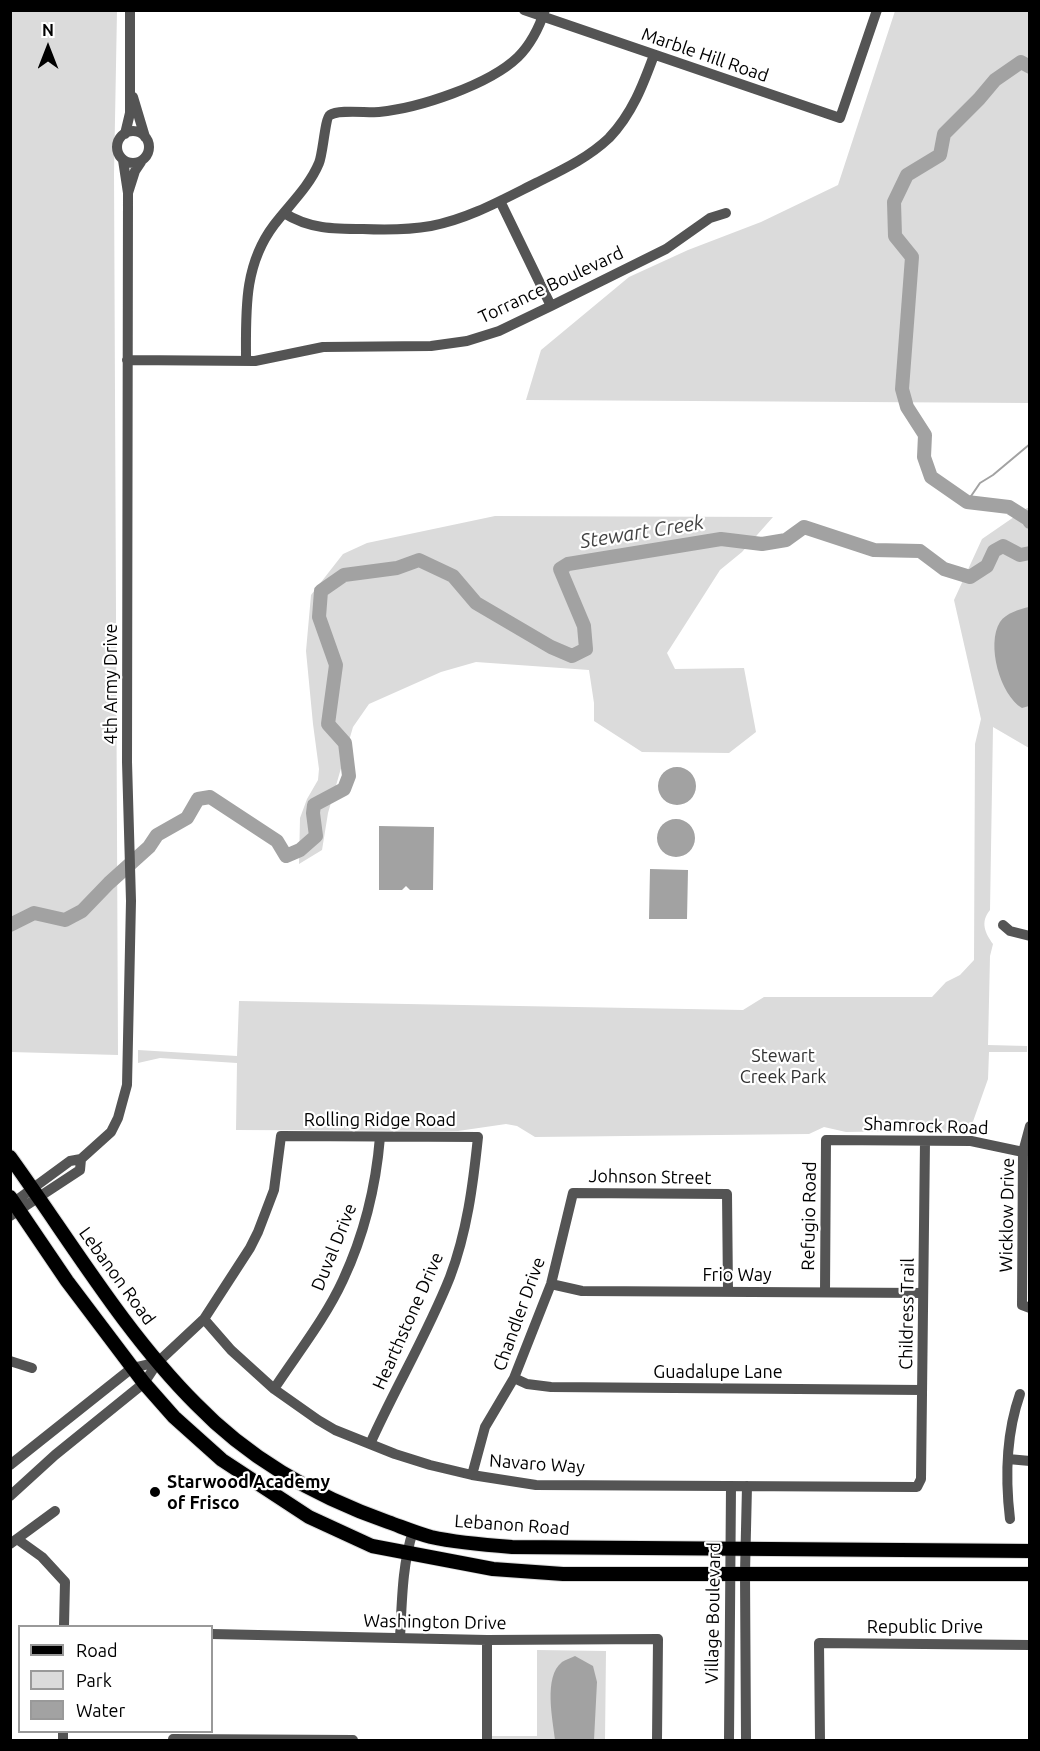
<!DOCTYPE html>
<style>
body{margin:0}
#map{position:relative;width:1040px;height:1751px;overflow:hidden;background:#fff;font-family:Ubuntu,sans-serif}
canvas{display:block}
.frame{position:absolute;inset:0;border:12px solid #000;pointer-events:none}
.legend{position:absolute;left:18px;top:1625px;width:195px;height:108px;box-sizing:border-box;background:#fff;border:2px solid #999;margin:0;padding:8px 10px;list-style:none;font-size:18px;color:#000}
.legend li{display:flex;align-items:center;gap:12px;height:30px}
.legend b{width:30px;border:2px solid #999}
.north{position:absolute;left:18px;top:18px;width:60px;height:60px;-webkit-text-stroke:4px #fff;paint-order:stroke;rotate:0deg;font-size:16px;font-weight:700;line-height:24px;text-align:center;color:#000}
.north::after{content:'';display:block;margin:auto;width:21px;height:27px;background:#000;clip-path:polygon(50% 0,100% 100%,50% 72%,0 100%)}
</style>
<div id="map">
<canvas width="1040" height="1751"></canvas>
<div class="frame"></div>
<ul class="legend">
<li><b style="height:8px;background:#000"></b>Road</li>
<li><b style="height:16px;background:#dbdbdb"></b>Park</li>
<li><b style="height:16px;background:#a2a2a2"></b>Water</li>
</ul>
<div class="north">N</div>
</div>
<script>
const ctx = document.querySelector('canvas').getContext('2d');
ctx.lineJoin = 'round';
function paint(path, color) { ctx.fillStyle = color; ctx.fill(path, 'evenodd'); }
function strokePath(path, color, width, dash) { ctx.strokeStyle = color; ctx.lineWidth = width; ctx.lineCap = dash ? 'butt' : 'round'; ctx.setLineDash(dash || []); ctx.stroke(path); }
function label(font, color, halo, rows, align = 'center') {
  ctx.font = font + ' Ubuntu,sans-serif'; ctx.lineWidth = 4.5; ctx.setLineDash([]); ctx.textBaseline = 'middle'; ctx.strokeStyle = halo; ctx.fillStyle = color; for (const [text, x, y, turn = 0] of rows) {
    ctx.save(); ctx.translate(x, y); ctx.rotate((+turn || 0) * Math.PI / 180); ctx.textAlign = isNaN(turn) ? turn : align; if (halo) ctx.strokeText(text, 0, 0); ctx.fillText(text, 0, 0); ctx.restore();
  }
}
paint(new Path2D(`
 M11,10l106,1 -3,163 4,881 -107,-3z
 M895,11h134v392l-503,-3 15,-50 88,-73 59,-27 73,-28 77,-37z
 M1027,508h2v240l-36,-21 -3,183c-10,12 -5,23 3,34l-3,12 -2,89 39,1v6h-38l-1,27 -18,51 -124,2 -22,-5 -15,7 -274,3 -18,-11 -11,-2 -48,7 -222,-1 1,-67 -77,-5 -22,5v-13l99,6 2,-55 504,9 21,-13h168l14,-15 14,-7 14,-15 1,-216 6,-25 -27,-119 28,-61z
 M495,516l278,1 -31,35 -22,18 -53,83 8,16 69,-1 12,64 -27,21 -87,-1 -48,-31v-18l-5,-33 -113,-8 -35,10 -72,32 -16,23 -25,86 -6,37 -23,14 1,-46 7,-19 11,-19 1,-11 -6,-45 -7,-73 5,-56 32,-41 24,-11z
 M537,1650l69,1 -1,89h-113v-4h45z`), '#dbdbdb');
paint(new Path2D(`
 M1029,607v99l-7,2c-22,-13 -36,-64 -22,-86 6,-9 20,-13 29,-15z
 M658 786a19 19 0 1 1 38 0a19 19 0 1 1-38 0Z
 M657 838a19 19 0 1 1 38 0a19 19 0 1 1-38 0Z
 M379,826l55,1 -1,63h-23l-4,-4 -4,4h-23z
 M650,869l38,1 -1,49h-38z
 M575,1656l18,10 4,16 -3,58h-39c-2,-20 -12,-63 7,-78 3,-2 9,-4 13,-6z`), '#a2a2a2');
strokePath(new Path2D(`
 M967,502l13,-19 13,-8 37,-31`), '#a2a2a2', 2);
strokePath(new Path2D(`
 M1030,67l-9,-5 -26,18 -16,19 -35,35 -4,21 -33,20 -13,27 1,34 17,21 -10,132 5,18 18,28 -1,22 7,20 36,25 42,5 19,12 2,3
 M10,925l24,-12 31,7 17,-9 27,-28 40,-36 8,-12 30,-17 11,-19 12,-2 67,44 9,15 14,-6 16,-14 -3,-23 1,-8 30,-16 5,-13 -4,-33 -17,-19 8,-59 -17,-48 2,-26 23,-16 53,-7 22,-8 34,16 23,27 75,44 21,9 14,-7 -2,-23 -24,-57 8,-5 153,-25 41,5 24,-4 18,-13 70,23 46,1 24,18 26,8 17,-11 7,-15 9,-5 17,9 10,-2`), '#a2a2a2', 14);
const major = new Path2D(`
 M10,1157c60,83 114,175 186,247 53,55 121,93 192,118 14,5 28,11 43,15 27,6 54,8 81,10l518,4
 M10,1197l57,84 77,102 30,34 48,43 87,57 63,29 121,23 70,5h467`);
strokePath(major, '#dbdbdb', 16);
strokePath(new Path2D(`
 M524,10l316,108 37,-108
 M133,97l12,40
 M117 147a16 16 0 1 1 32 0a16 16 0 1 1-32 0Z
 M125,134l5,-21v-103
 M128,193l7,-22 6,-9
 M500,201l51,105
 M284,213c25,16 50,16 79,16 22,1 45,1 68,-3 37,-7 71,-26 105,-43 26,-13 52,-25 73,-45 23,-24 34,-53 45,-83
 M127,360l128,1 68,-14 108,-1 36,-5 32,-10 52,-25 115,-57 44,-31 16,-5
 M246,361c0,-49 -3,-95 28,-136 15,-20 35,-38 45,-62 4,-9 6,-45 11,-48 9,-6 37,-2 49,-3 40,-4 110,-27 139,-55 13,-13 21,-29 27,-47
 M1003,925l7,6 20,5
 M1030,1126l-7,26 -1,153 8,3
 M10,1205l60,-44 11,-2 30,-27 7,-14 9,-33 4,-184 -4,-139 1,-569 -5,-33
 M10,1216l70,-46 1,-11
 M551,1284l31,7 341,2
 M825,1292l1,-152 145,1 52,11
 M204,1319l27,31 43,39 44,31 17,10 60,24 35,11 42,10 64,10 381,2 4,-8 4,-338
 M10,1361l22,7
 M514,1378l13,6 24,3 371,3
 M274,1389c23,-35 51,-70 69,-109 21,-45 33,-94 37,-143
 M1008,1459l22,2
 M10,1465l122,-97 26,-6
 M472,1475l13,-48 29,-49 37,-94 22,-91 154,1 1,97
 M10,1496l45,-41 89,-72 14,-21 46,-43 46,-71 8,-16 16,-42 7,-54 197,1c-5,48 -11,95 -28,140 -23,58 -55,111 -80,167
 M1010,1519c-5,-42 -4,-85 10,-125
 M17,1539l25,18 23,25 -1,44
 M10,1544l45,-33
 M212,1634l275,6 171,-1 -1,101
 M400,1638c2,-37 2,-72 13,-107
 M173,1739l180,1
 M63,1740v-8
 M487,1740v-100
 M729,1740l2,-254
 M746,1740l-1,-167 2,-87
 M820,1740l-1,-97 211,2`), '#545454', 10);
strokePath(major, '#000', 14);
for (const [x, y, r, color] of [
 [155,1492,6,"#000"]
]) { const dot = new Path2D(); dot.arc(x, y, r, 0, 2 * Math.PI); ctx.fillStyle = color; ctx.fill(dot); strokePath(dot, '#fff', 2); }
label('18px', '#000', '#fff', [
 ["Marble Hill Road",705,55,19],
 ["Torrance Boulevard",551,285,-25],
 ["4th Army Drive",111,684,-90],
 ["Rolling Ridge Road",380,1120],
 ["Shamrock Road",926,1126,2],
 ["Johnson Street",650,1177,1],
 ["Wicklow Drive",1007,1215,-89],
 ["Refugio Road",809,1216,-89],
 ["Duval Drive",334,1247,-68],
 ["Frio Way",737,1275],
 ["Lebanon Road",117,1276,54],
 ["Chandler Drive",519,1314,-70],
 ["Childress Trail",907,1314,-89],
 ["Hearthstone Drive",408,1321,-66],
 ["Guadalupe Lane",718,1372],
 ["Navaro Way",537,1464,4],
 ["Lebanon Road",512,1525,4],
 ["Village Boulevard",713,1613,-89],
 ["Washington Drive",435,1622,1],
 ["Republic Drive",925,1627]
]);
label('18px', '#323232', '#fff', [
 ["Stewart",783,1056],
 ["Creek Park",783,1077]
]);
label('bold 18px', '#000', '#fff', [
 ["Starwood Academy",167,1482],
 ["of Frisco",167,1503]
], 'left');
label('italic 20px', '#434343', '#fff', [
 ["Stewart Creek",642,532,-9]
]);
</script>
